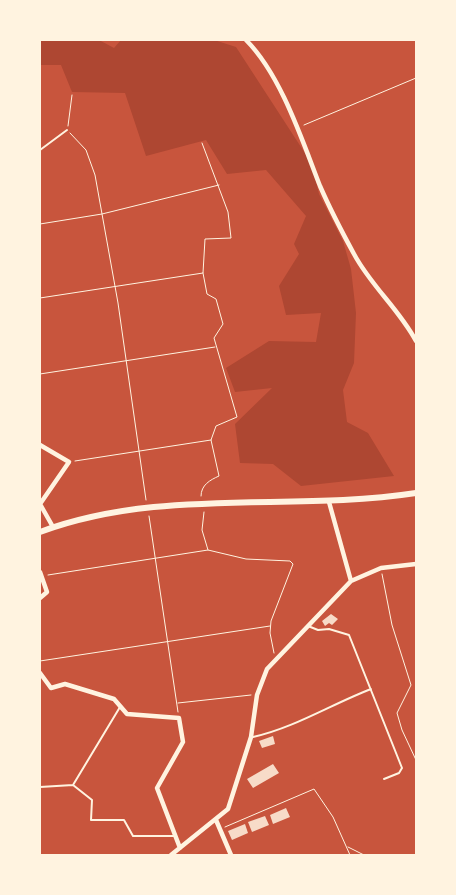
<!DOCTYPE html>
<style>
body{margin:0}
#map{position:relative;width:456px;height:895px;overflow:hidden;background:#c8553d;font-family:"Space Grotesk",sans-serif}
canvas{display:block}
.frame{position:absolute;inset:0;border:41px solid #fff3e0;pointer-events:none}
</style>
<div id="map">
<canvas width="456" height="895"></canvas>
<div class="frame"></div>
</div>
<script>
const ctx = document.querySelector('canvas').getContext('2d');
ctx.lineJoin = 'round';
function paint(path, color) { ctx.fillStyle = color; ctx.fill(path, 'evenodd'); }
function strokePath(path, color, width, dash) { ctx.strokeStyle = color; ctx.lineWidth = width; ctx.lineCap = dash ? 'butt' : 'round'; ctx.setLineDash(dash || []); ctx.stroke(path); }
paint(new Path2D(`
 M40,40h59l15,8 7,-8h93l22,7 76,117 7,30 24,47 8,28 5,44 -2,50 -11,27 4,32 21,11 26,43 -93,10 -28,-22 -33,-1 -5,-39 37,-36 -37,4 -9,-24 43,-27 47,1 5,-29 -35,2 -7,-29 20,-32 -5,-10 12,-28 -40,-46 -39,4 -21,-34 -60,16 -21,-63 -53,-1 -11,-27h-21z`), '#ae4732');
paint(new Path2D(`
 M331,614l7,5 -6,6 -3,-2 -4,3 -3,-5z
 M273,736l2,8 -13,4 -3,-7z
 M273,764l6,9 -26,15 -6,-9z
 M286,808l4,9 -17,7 -3,-9z
 M265,816l4,9 -17,7 -4,-10z
 M245,824l3,9 -16,7 -4,-9z`), '#f7dbc8');
strokePath(new Path2D(`
 M304,125l112,-47
 M68,126l4,-31
 M70,133l16,17 9,25 23,128 28,197
 M40,224l62,-10 117,-29
 M40,298l163,-25 2,-34 26,-1 -3,-26 -26,-69
 M40,374l175,-27
 M75,461l136,-21
 M201,496c0,-11 9,-16 18,-20l-8,-36 5,-14 21,-9 -23,-79 9,-14 -7,-25 -9,-5 -4,-21
 M204,512l-2,18 6,20
 M149,516l29,196
 M382,574l10,51 19,60 -14,28 5,17 14,30
 M48,575l160,-25 38,9 44,2 3,3 -22,57 -1,12 4,20
 M40,661l230,-35
 M178,703l73,-8
 M225,827l89,-38 19,28 17,38
 M348,847l16,8`), '#fff3e0', 1);
strokePath(new Path2D(`
 M40,150l27,-20
 M308,626l10,4 11,-1 20,6 53,133 -3,5 -15,6
 M253,737c41,-9 79,-33 118,-48
 M73,785l47,-78
 M40,787l33,-2 19,15 -1,20h33l9,16h42`), '#fff3e0', 2);
strokePath(new Path2D(`
 M246,40c35,35 56,100 74,146 10,23 22,46 34,68 17,32 45,55 62,87
 M40,445l29,17 -29,42 13,23
 M329,502l22,79
 M40,572l7,20 -7,6
 M40,673l11,15 14,-4 49,15 13,15 52,4 4,24 -26,46 23,60
 M216,820l15,35
 M171,855l57,-46 23,-72 6,-42 10,-26 84,-88 30,-13 35,-4`), '#fff3e0', 4.5);
strokePath(new Path2D(`
 M40,532c121,-45 251,-20 376,-39`), '#fff3e0', 6);
</script>
